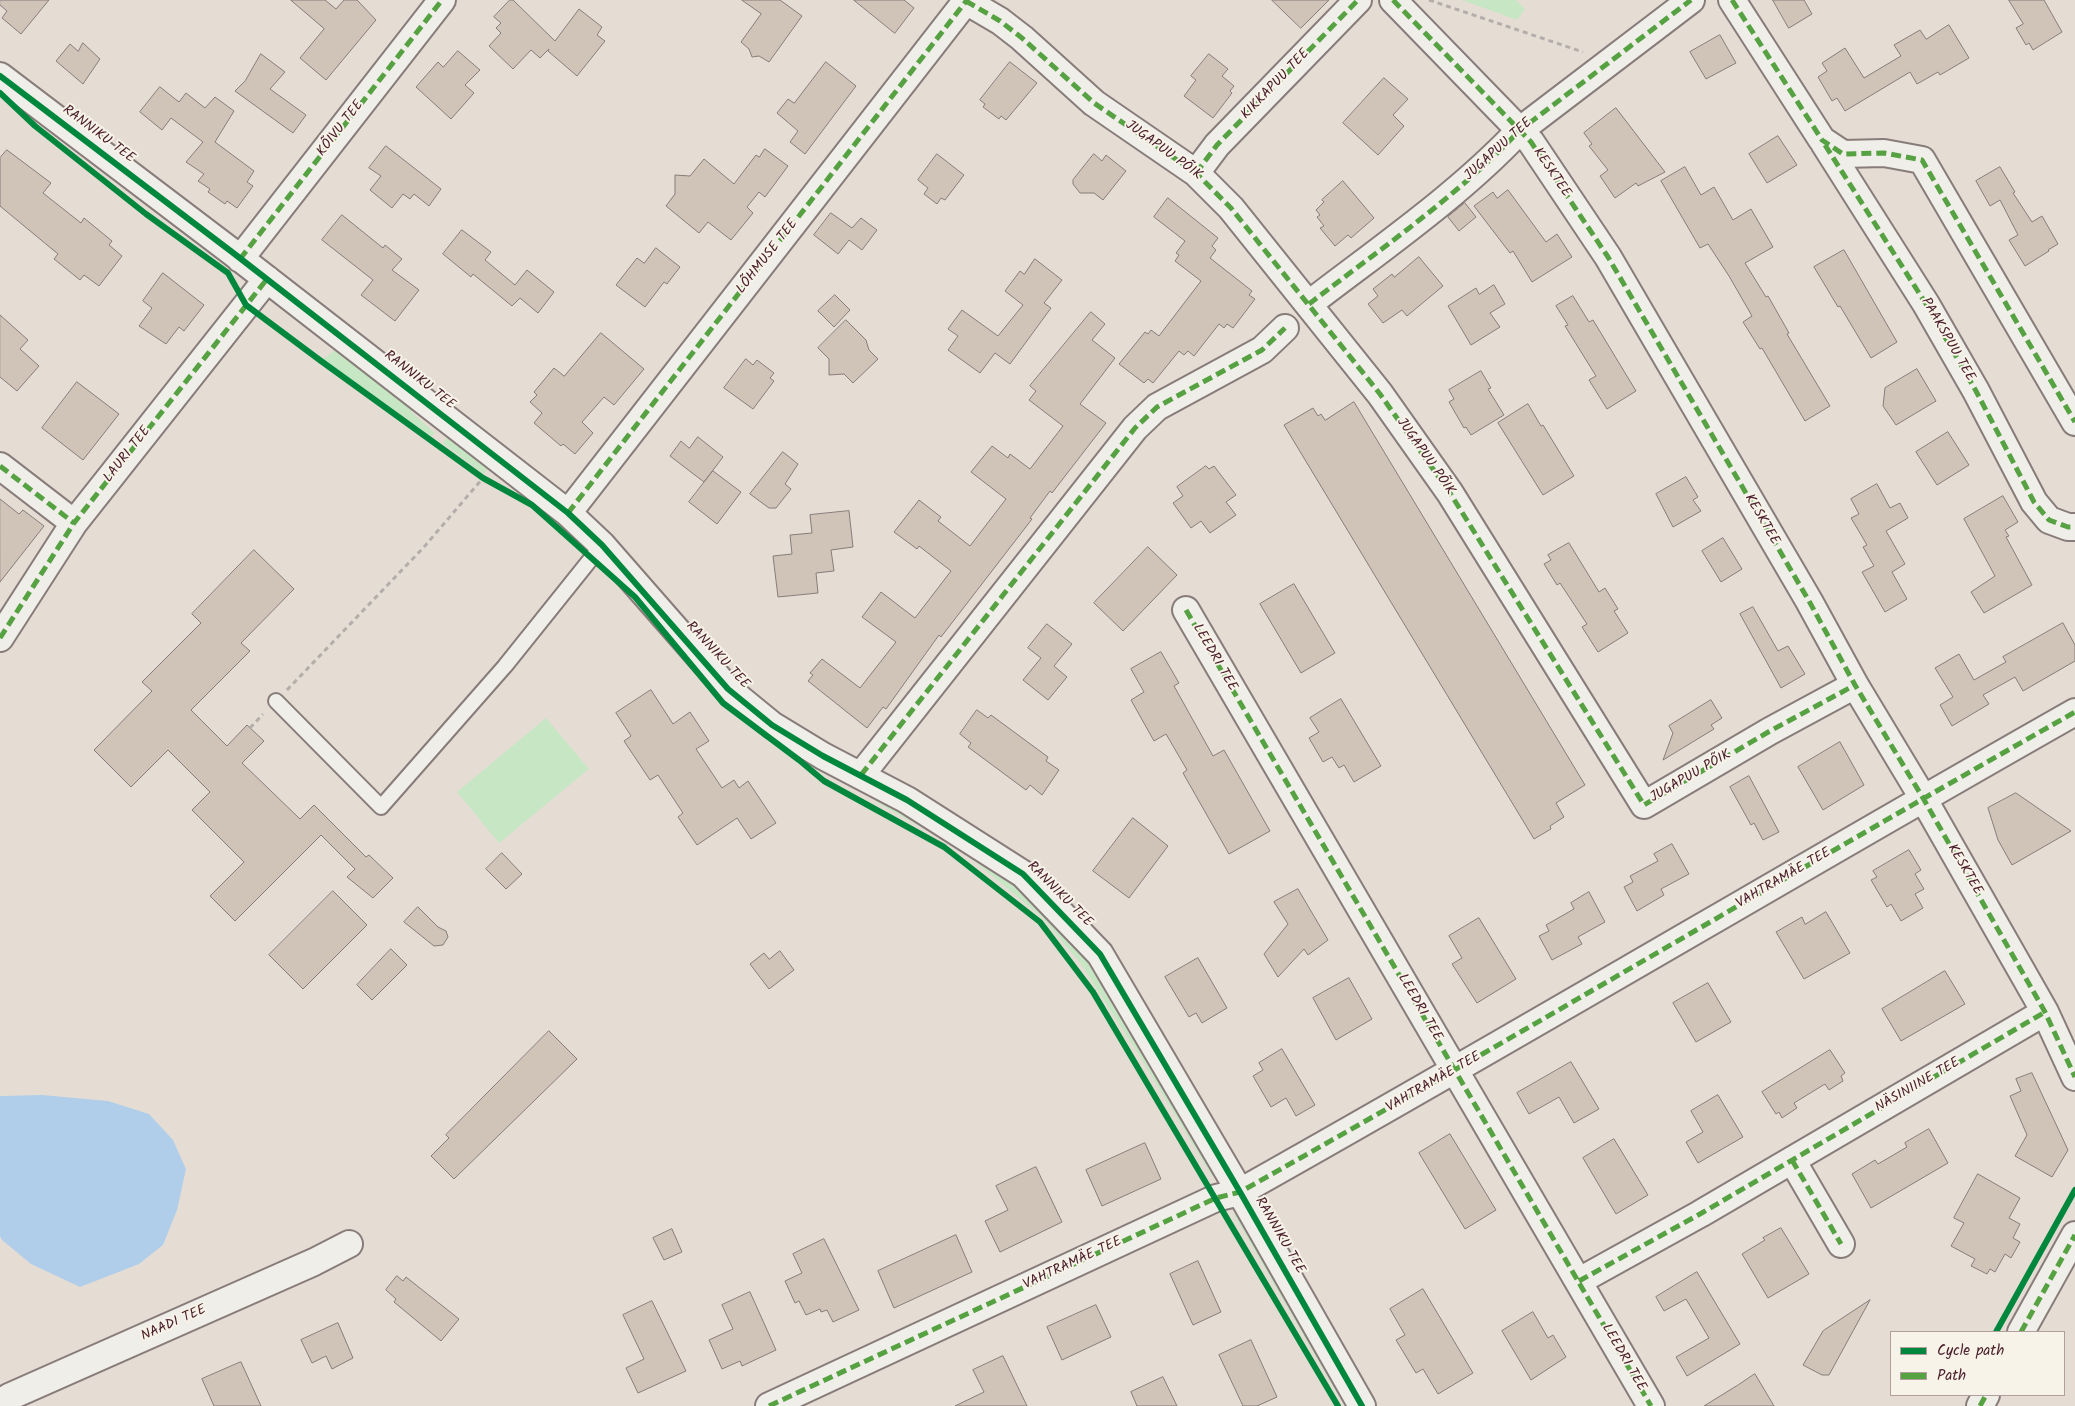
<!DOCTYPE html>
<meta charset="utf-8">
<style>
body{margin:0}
#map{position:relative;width:2075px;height:1406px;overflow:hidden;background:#e5ddd4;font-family:Kalam,sans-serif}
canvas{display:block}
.legend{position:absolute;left:1890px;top:1331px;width:175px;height:65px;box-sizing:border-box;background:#f7f3e8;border:1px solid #b29e9c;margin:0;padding:6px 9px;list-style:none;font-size:15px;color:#4a1f2b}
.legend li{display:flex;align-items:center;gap:10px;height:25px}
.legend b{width:25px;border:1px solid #b29e9c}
</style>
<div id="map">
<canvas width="2075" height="1406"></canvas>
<ul class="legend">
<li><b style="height:6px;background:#00873e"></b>Cycle path</li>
<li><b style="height:6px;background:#56a243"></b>Path</li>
</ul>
</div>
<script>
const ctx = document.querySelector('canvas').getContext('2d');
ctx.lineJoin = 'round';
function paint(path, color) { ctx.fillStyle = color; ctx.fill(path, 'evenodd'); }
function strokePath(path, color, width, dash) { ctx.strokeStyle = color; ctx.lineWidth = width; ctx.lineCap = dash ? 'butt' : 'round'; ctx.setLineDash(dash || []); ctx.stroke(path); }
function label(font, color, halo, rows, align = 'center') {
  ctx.font = font + ' Kalam,sans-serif'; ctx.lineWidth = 4; ctx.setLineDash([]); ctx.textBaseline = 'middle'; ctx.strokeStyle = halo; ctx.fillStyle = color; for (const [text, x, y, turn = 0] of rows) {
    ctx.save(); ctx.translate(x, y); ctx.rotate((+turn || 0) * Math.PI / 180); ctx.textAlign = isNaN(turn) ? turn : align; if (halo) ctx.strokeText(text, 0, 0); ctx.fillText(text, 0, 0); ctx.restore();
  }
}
paint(new Path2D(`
 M1462,0h54l9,9 -8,11z
 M337,349l78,59 -4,4 24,21 -4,3 -108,-77z
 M449,435l41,29 -6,10 -41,-31z
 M546,718l43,51 -90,74 -42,-51z
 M868,792l77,40 -1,8 -68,-38z
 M957,841l48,33 55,53 27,34 51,81 72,122 3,14 -76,-126 -56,-88 -38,-46 -69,-57 -21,-16z
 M1233,1213l8,6 100,172 -2,6z`), '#c6e6c4');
paint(new Path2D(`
 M42,1095l66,6 41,13 24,26 13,29 -9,41 -14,35 -24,19 -59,23 -49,-23 -29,-24 -2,-4v-140z`), '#b0ceea');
const building = new Path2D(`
 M0,0h49l-28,34 -19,-16 5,-7 -7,-6z
 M291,0h34l11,9 8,-9h13l19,20 -50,60 -26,-22 24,-29z
 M510,0h3l42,41 24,-32 23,18 -5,8 8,6 -28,35 -29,-25 1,-2 -9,9 -9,-8 -18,19 -24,-23 12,-13 -5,-5 5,-5 -7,-6z
 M742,0h38l22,16 -33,46 -10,-6 -7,1 -3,-8 -8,-7 20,-28z
 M854,0h50l10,8 -19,25z
 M1272,0h57l-28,28z
 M1773,0h31l8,14 -23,14z
 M2009,0h35l18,32 -29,18 -4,-7 -3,2 -10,-17 7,-4z
 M1949,25l20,33 -29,17 -2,-3 -21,12 -7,-12 -65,39 -8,-13 -5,3 -14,-24 9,-6 -5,-8 23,-15 19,30 37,-22 -7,-11 26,-15 6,9z
 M1720,35l16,28 -30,16 -16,-27z
 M83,43l17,16 -17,25 -27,-23 14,-17 8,7z
 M458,51l22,19 -15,15 9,8 -23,26 -35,-32 22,-25 5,5z
 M261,54l24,18 -15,17 36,26 -13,18 -58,-42 10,-10z
 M1209,54l19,15 -6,7 12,10 -4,5 2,2 -19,25 -29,-22 12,-16 -5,-4z
 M826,62l30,24 -51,68 -15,-12 8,-11 -21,-18 11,-14 6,4z
 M1010,62l27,21 -31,37 -5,-4 -2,3 -16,-12 2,-3 -5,-4z
 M1384,78l24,21 -15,16 11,11 -26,29 -35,-32z
 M160,87l19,15 7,-9 19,15 10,-11 19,14 -19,31 39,29 -7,11 6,4 -16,22 -10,-7 -2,3 -17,-12 2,-3 -12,-8 6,-7 -18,-12 17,-20 -32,-24 -9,12 -22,-18z
 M1616,108l49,64 -27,14 -2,-3 -21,15 -15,-22 8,-6 -19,-24 3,-2 -8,-11z
 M1778,136l19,29 -30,18 -18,-29z
 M386,146l55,43 -12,17 -15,-12 -4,5 -7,-5 -11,14 -22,-18 11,-14 -12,-8z
 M765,149l23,17 -23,31 -6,-5 -12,15 6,6 -22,27 -23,-18 -9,11 -33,-27 9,-12v-19l15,1 14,-17 30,25 22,-29 3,2z
 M7,150l44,33 -8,10 38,30 3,-5 28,23 -3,4 13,11 -23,30 -15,-11 -4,5 -26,-21 4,-5 -58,-48v-48z
 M937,154l27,21 -19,25 -4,-2 -4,6 -13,-10 4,-6 -10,-8z
 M1094,154l8,7 4,-6 20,16 -23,29 -9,-7h-14l-7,-9v-4z
 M1685,167l16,28 13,-8 19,33 18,-11 22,38 -28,16 21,34 2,-1 21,37 -2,1 43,72 -25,15 -43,-73 -2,1 -17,-27 9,-6 -23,-40 -21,-32 -8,4 -39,-67z
 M2000,167l15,25 -2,1 19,29 10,-6 16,28 -10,6 1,1 -24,15 -16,-26 9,-5 -18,-35 -10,6 -14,-25z
 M1343,181l31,37 -23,20 -3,-3 -13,11 -15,-18 4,-2 -7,-9 3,-2 -4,-5 8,-8 -2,-2z
 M1508,190l38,52 11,-8 15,23 -40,25 -19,-31 -3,2 -36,-47 19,-14 4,6z
 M1168,198l50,40 -6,8 4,4 -6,8 42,33 -3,4 6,4 -22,29 -6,-4 -3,4 -5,-4 -25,32 -6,-5 -4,4 -5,-4 -26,32 -5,-4 -4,4 -25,-19 26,-32 3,2 3,-4 8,6 42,-55 -26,-20 4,-6 -3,-2 9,-12 -31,-24z
 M1465,203l11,14 -17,14 -11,-14z
 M831,213l21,15 9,-10 16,12 -15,20 -13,-10 -11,14 -24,-19z
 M342,215l41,33 2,-3 17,14 -10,11 27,20 -24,31 -34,-26 12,-15 -51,-40z
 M462,230l29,22 -6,8 30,25 12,-15 27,22 -16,21 -18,-15 -8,8 -39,-32 -2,3 -28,-23z
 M656,248l24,19 -13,17 -3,-2 -19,25 -29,-22 21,-27 7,5z
 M1844,250l53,92 -26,16 -31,-52 -2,1 -24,-40z
 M1419,257l24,29 -36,30 -5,-6 -19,13 -15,-19 10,-8 -5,-7 19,-15 2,3z
 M1035,259l27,21 -18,23 7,5 -41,56 -15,-11 -15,20 -32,-23 10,-14 -10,-7 14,-19 36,26 25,-31 -18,-14 15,-20 4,3z
 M163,273l41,32 -20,26 -5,-4 -13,17 -27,-18 13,-18 -9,-7z
 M1494,285l11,19 -15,9 10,14 -29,18 -23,-39 28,-18 3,6z
 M835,295l15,15 -16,17 -16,-16z
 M1573,296l16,26 4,-2 43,71 -29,18 -18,-29 7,-4 -31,-50 3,-1 -12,-19z
 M1091,312l14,12 -13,16 23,18 -35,46 26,19 -54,70 -2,-2 -20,27 2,1 -91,118 -2,-2 -53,74 -3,-2 -16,21 -59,-47 5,-6 -3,-2 12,-14 38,29 36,-46 -34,-25 19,-25 34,26 36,-47 -32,-25 -2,3 -23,-17 25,-32 22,17 -3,4 32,25 36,-47 -35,-27 21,-26 16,12 2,-4 20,15 33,-43 -34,-26 7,-9 -6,-5z
 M0,315l28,25 -8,9 19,17 -22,25 -17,-14z
 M846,320l20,20 3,10 9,9 -25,24 -9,-9 -15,1v-16l-11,-11z
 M601,333l43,36 -30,36 -10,-8 -22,25 11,11 -18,21 -12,-10 -2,2 -27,-23 8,-10 -12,-11 7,-7 -3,-3 20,-24 10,8z
 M746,359l7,6 4,-5 17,13 -4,5 4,3 -21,28 -29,-21z
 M1917,369l19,32 -40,24 -13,-19 2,-18z
 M1481,371l10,17 -3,1 16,26 -33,20 -5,-8 -2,1 -15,-26 5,-3 -5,-9z
 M77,382l42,32 -36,46 -41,-32z
 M1354,402l231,383 -29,18 8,14 -14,9 1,3 -17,10 -250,-414 29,-17 5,8 3,-2 4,6z
 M1528,404l13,22 2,-1 31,51 -31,19 -45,-72z
 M1948,432l21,33 -32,20 -21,-33z
 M698,437l25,20 -19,25 -34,-26 11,-15 8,7z
 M783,452l15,12 -13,20 6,5 -15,19h-7l-19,-14z
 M1206,466l3,3 5,-3 22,29 -10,7 10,13 -26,18 -9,-12 -10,7 -18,-25 10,-7 -6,-9z
 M713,471l28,21 -24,32 -28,-22z
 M1686,477l12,20 -5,3 8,11 -28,16 -17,-33z
 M1877,484l13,24 10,-5 8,15 -22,13 19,33 -13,8 15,27 -22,13 -23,-40 12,-6 -11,-19 4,-2 -16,-27 8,-4 -8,-15z
 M2003,496l15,26 -13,8 4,6 -3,1 26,48 -48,28 -13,-21 24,-16 -31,-57z
 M0,499l19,15 4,-4 21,16 -44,56z
 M849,511l4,36 -22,3 3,21 -18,2 2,20 -40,4 -5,-41 19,-2 -2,-19 22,-2 -2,-18z
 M1723,538l19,31 -21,13 -19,-31z
 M1569,543l30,49 6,-4 13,21 -4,2 14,22 -30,19 -16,-25 5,-3 -27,-41 -3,2 -13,-21 7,-4 -3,-5z
 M1148,547l29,28 -54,56 -29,-28z
 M254,550l40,39 -53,54 9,8 -59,59 36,36 20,-21 17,16 -22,22 58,56 14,-14 52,52 3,-2 24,23 -20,20 -26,-21 8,-8 -34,-34 -86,86 -25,-25 34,-34 -52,-52 18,-18 -42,-42 -37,37 -37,-37 58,-59 -10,-9 59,-59 -9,-9z
 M1294,584l41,69 -34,20 -41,-69z
 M1753,607l25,44 10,-5 17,28 -24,14 -41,-74z
 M2063,623l12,22v16l-52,30 -8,-14 -32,18 6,9 -37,22 -12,-21 13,-8 -18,-29 24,-14 15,26 32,-18 -3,-5z
 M1047,624l25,20 -18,22 13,11 -19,23 -25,-20 18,-22 -13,-10z
 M1161,652l18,31 -5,3 39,70 11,-6 46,81 -41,23 -46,-81 4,-3 -21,-36 -12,7 -23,-41 13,-8 -13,-23z
 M651,690l22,34 17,-12 19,29 -13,8 26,39 12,-8 5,8 9,-7 28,42 -25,16 -14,-21 -40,27 -19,-28 5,-4 -25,-38 -8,5 -26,-39 7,-5 -15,-23z
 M1341,699l40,67 -27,16 -10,-17 -5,3 -7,-11 -9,5 -14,-24 10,-6 -9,-14z
 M1711,700l11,18 -11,7 3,4 -51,31 10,-27 -4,-7z
 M977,710l11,8 3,-3 57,42 -2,4 13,9 -17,25 -12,-10 -4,5 -58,-43 3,-4 -11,-9z
 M1840,742l24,43 -41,25 -25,-43z
 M1749,776l30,56 -16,8 -9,-17 -3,2 -21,-38z
 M2016,793l55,38 -59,34 -14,-25 -10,-32z
 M1133,818l35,28 -39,52 -36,-27z
 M1672,844l17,30 -28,15 3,6 -27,16 -13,-24 9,-5 -3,-6 28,-15 -4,-7z
 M1909,850l12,20 -6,4 9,15 -9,5 8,14 -22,13 -10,-17 -4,3 -16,-27 6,-3 -4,-6z
 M502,853l20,21 -16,15 -20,-20z
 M1298,889l30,51 -20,15 -4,-6 -26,28 -14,-23 24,-30 -14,-22z
 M333,891l34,34 -64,64 -34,-34z
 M1589,892l16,30 -27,15 4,7 -30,16 -13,-24 10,-5 -3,-6 28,-16 -3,-6z
 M418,907l20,20 8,4 2,6 -5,8 -9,1 -30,-24z
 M1826,912l24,41 -46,26 -28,-47 26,-15 3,7z
 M1479,918l37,61 -39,24 -25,-39 10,-6 -13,-22z
 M391,949l16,16 -35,35 -15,-15z
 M780,951l14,19 -25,19 -19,-25 14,-11 5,6z
 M1198,958l29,50 -25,15 -6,-10 -7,4 -24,-40z
 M1945,971l20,33 -64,37 -19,-32z
 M1349,978l23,41 -36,21 -23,-42z
 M1708,983l23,39 -35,20 -23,-39z
 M549,1031l28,28 -123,120 -23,-23 18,-18 -3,-3z
 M1282,1049l33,56 -19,11 -10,-18 -15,9 -18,-31 10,-6 -4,-7z
 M1830,1050l15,23 -4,3 2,5 -14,9 -4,-6 -31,19 3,5 -15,10 -3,-6 -3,2 -14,-22z
 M1571,1062l28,47 -25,14 -15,-26 -30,17 -12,-21z
 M2032,1073l36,77 -16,27 -37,-21 12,-21 -17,-39 11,-5 -5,-12z
 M1718,1095l25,42 -45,26 -12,-21 17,-10 -12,-21z
 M1929,1129l19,34 -77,45 -19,-34 23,-14 3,4 29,-17 -2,-4z
 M1450,1134l46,76 -31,19 -46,-76z
 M1614,1139l34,56 -32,19 -33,-56z
 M1145,1143l16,36 -59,27 -16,-36z
 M1036,1167l26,55 -62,30 -15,-31 23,-11 -12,-24z
 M1978,1174l42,24 -11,20 11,6 -7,14 7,4 -9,16 -6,-4 -10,18 -5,-3 -3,5 -16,-8 4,-7 -24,-13 13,-23 -10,-5z
 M1781,1228l28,46 -41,24 -26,-44 23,-14 -2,-2z
 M672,1229l10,23 -18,8 -11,-22z
 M956,1235l16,37 -78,36 -16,-37z
 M824,1239l35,71 -26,12 -6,-12 -6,2 -1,-3 -14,6 -7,-14 -4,2 -10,-22 17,-8 -9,-19z
 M1198,1261l23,51 -28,13 -23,-51z
 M1697,1272l43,72 -53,32 -11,-19 33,-19 -23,-39 -22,12 -8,-14z
 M397,1276l6,5 3,-4 53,42 -18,22 -47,-39 2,-3 -10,-9z
 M1423,1289l50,84 -35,21 -15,-25 -7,4 -20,-33 9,-5 -15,-26z
 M750,1292l26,58 -34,16 -2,-5 -18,8 -13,-29 24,-11 -11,-24z
 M1870,1300l-41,75h-7l-19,-10 20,-34z
 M652,1301l34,70 -48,22 -12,-25 18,-9 -21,-44z
 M1096,1305l15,32 -49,23 -15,-33z
 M1533,1312l15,26 5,-3 13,22 -35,23 -29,-49z
 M338,1323l15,35 -21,11 -6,-13 -14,7 -11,-23z
 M1251,1340l26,57 -20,9h-14l-24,-51z
 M1003,1356l24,50h-72l29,-14 -11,-22z
 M241,1362l20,44h-47l-12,-27z
 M1755,1374l19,32h-70l34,-21z
 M1163,1377l14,29h-40l-6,-14z`);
paint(building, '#d0c3b8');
strokePath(building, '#887c7a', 1);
const lane = new Path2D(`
 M276,701l105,106 124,-141 97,-121`);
const street = new Path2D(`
 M1393,0l138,142 77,115 201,344 46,84 68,113 122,214 30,65
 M1732,0l90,140 21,14 41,-1 38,7 153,262
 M966,1l34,20 22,17 72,65 102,70 35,35 149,186 70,99 194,312 126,-74 85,-46
 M0,76l232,176 336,261 34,32 126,144 44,36 51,31 84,44 116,74 77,80 140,238 122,214
 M1824,143l102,161 50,87 58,111 15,18 19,7h7
 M1196,173l21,-28 141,-145
 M240,259l202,-259
 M1309,304c70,-54 150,-109 210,-173l172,-131
 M0,466l74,57
 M568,513l399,-513
 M1186,610l465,796
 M0,638l74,-115 193,-244
 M861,775l274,-347 22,-21 105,-57 23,-22
 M1792,1160l49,84
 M1579,1281l121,-67 345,-202
 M2021,1332l54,-97
 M0,1402l9,-5 305,-135 35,-18
 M769,1406l447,-208 24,-6c280,-157 556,-322 835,-480
 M1980,1406l6,-11`);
strokePath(lane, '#887c7a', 18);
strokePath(street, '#887c7a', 30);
strokePath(new Path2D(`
 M1429,0l154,52
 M287,690l137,-143 59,-69
 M250,728l13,-14`), '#b4adaa', 3, [5, 4]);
strokePath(lane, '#f0eee9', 14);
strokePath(street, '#f0eee9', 26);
strokePath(new Path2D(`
 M1393,0l138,142 77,115 201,344 46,84 68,113 122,214 30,65
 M1732,0l90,140 21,14 41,-1 38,7 153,262
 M966,1l34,20 22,17 72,65 102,70 35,35 149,186 70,99 194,312 126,-74 85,-46
 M1825,145l101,159 50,87 58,111 15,18 19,7h7
 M1196,173l21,-28 141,-145
 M240,259l202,-259
 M1309,304c70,-54 150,-109 210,-173l172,-131
 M0,466l74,57
 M568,513l399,-513
 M1186,610l465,796
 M0,638l74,-115 193,-244
 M861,775l274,-347 22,-21 105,-57 23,-22
 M1792,1160l49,84
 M1579,1281l121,-67 345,-202
 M2021,1332l54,-97
 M769,1406l447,-208 24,-6c280,-157 556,-322 835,-480
 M1980,1406l6,-11`), '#56a243', 5, [10, 5]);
strokePath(new Path2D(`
 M0,76l232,176 336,261 34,32 126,144 44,36 51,31 84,44 116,74 77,80 140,238 122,214
 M0,93l35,33 111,88 82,59 18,32 75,56 162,117 49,27 103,92 88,106 76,57 25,21 120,66 96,75 53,70 245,414
 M1996,1332l79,-142`), '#00873e', 6);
label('14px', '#4a1f2b', '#f7f3e8', [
 ["KIKKAPUU TEE",1276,85,-46],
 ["KÕIVU TEE",341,129,-52],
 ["RANNIKU TEE",98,135,37],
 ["JUGAPUU TEE",1499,150,-42],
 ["JUGAPUU PÕIK",1163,151,36],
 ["KESKTEE",1551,173,56],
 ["LÕHMUSE TEE",768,257,-52],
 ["PAAKSPUU TEE",1947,340,60],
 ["RANNIKU TEE",419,381,38],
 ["LAURI TEE",128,455,-52],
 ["JUGAPUU PÕIK",1425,457,55],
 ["KESKTEE",1761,520,60],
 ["RANNIKU TEE",717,656,47],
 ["LEEDRI TEE",1214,658,60],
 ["JUGAPUU PÕIK",1691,777,-30],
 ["KESKTEE",1964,870,60],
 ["VAHTRAMÄE TEE",1784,879,-30],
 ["RANNIKU TEE",1059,895,45],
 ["LEEDRI TEE",1419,1008,60],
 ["VAHTRAMÄE TEE",1434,1083,-30],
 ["NÄSINIINE TEE",1918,1086,-30],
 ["RANNIKU TEE",1279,1236,60],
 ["VAHTRAMÄE TEE",1073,1264,-25],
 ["NAADI TEE",174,1324,-24],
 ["LEEDRI TEE",1623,1358,60]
]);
</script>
